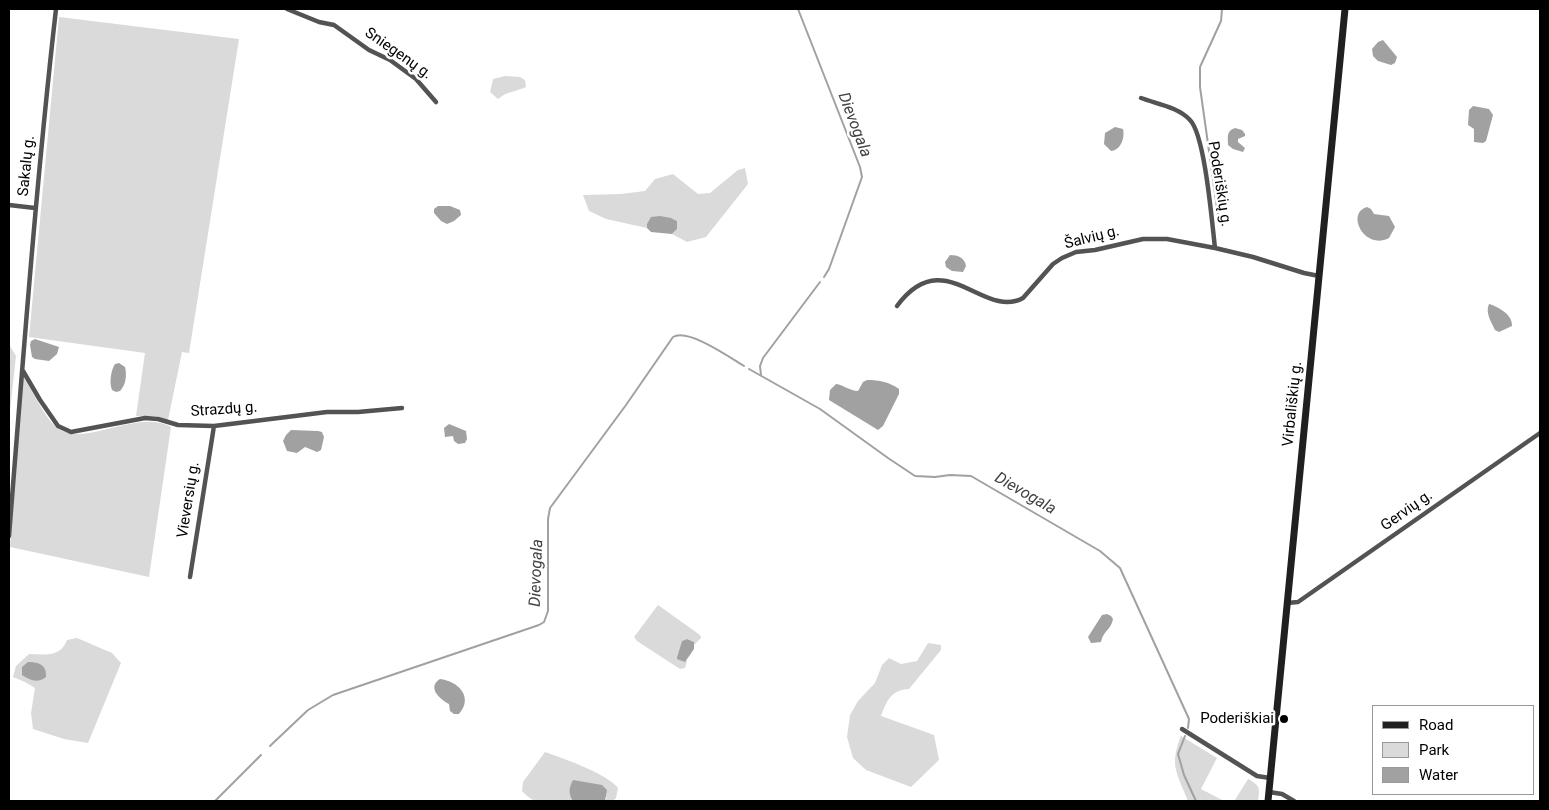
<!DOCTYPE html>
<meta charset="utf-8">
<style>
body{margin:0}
#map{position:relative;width:1549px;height:810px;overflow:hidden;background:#fff;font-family:Roboto,sans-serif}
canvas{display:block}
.frame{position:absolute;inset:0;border:10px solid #000;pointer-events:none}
.legend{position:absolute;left:1372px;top:705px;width:162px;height:90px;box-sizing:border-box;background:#fff;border:1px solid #999;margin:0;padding:6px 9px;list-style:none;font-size:15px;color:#000}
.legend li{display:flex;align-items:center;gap:10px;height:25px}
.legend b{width:25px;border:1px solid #999}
</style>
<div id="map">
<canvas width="1549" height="810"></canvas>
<div class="frame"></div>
<ul class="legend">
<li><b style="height:6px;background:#202020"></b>Road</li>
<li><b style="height:14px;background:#dadada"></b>Park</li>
<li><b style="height:14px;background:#a1a1a1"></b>Water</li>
</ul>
</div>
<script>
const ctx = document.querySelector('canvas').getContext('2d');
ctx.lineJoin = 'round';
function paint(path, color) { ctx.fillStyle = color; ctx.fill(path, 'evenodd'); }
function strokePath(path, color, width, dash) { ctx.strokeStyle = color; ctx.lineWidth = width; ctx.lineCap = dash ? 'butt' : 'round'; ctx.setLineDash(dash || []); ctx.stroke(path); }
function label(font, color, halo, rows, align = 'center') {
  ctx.font = font + ' Roboto,sans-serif'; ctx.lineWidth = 5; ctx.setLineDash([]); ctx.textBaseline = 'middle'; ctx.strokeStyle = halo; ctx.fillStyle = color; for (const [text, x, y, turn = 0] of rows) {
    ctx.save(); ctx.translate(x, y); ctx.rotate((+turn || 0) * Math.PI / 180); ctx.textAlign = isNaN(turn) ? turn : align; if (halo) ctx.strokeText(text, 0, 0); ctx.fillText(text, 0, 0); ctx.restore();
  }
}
paint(new Path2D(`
 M59,17l180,22 -50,314 -7,-1 -14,68 -12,-4h-20l9,-63 -116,-16z
 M505,76l15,1 5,3 1,7c-10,5 -19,4 -28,12l-8,-7 3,-13z
 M745,168l3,16 -42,53 -19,5 -15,-8 5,-5v-8l-6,-3 -24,6v4l-41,-9 -17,-8 -6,-16 38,-1 24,-3 10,-12 18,-5 25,20 12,-1 28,-23z
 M9,344l7,12 -7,64z
 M23,376c8,13 21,39 31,49 26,27 82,-18 117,2l-22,150 -139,-30z
 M658,605l42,30 1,3 -7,7v-3l-7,-3 -5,2 -5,16 10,4 -2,7 -5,1 -43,-28 -3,-4z
 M77,638l35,15 9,10 -33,80 -24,-4 -31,-10 -2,-16 4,-25 -10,-6 -12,-5 3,-11 13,-12c17,0 31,4 38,-14z
 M928,643l13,2v5l-32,39c-18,1 -22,11 -28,27l53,19 5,25 -28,27 -45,-17 -13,-12 -6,-21 3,-22 8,-14 17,-18 7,-18 7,-7 12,6 16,-3z
 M1181,736l36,22 -16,31 21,11h13l13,-21c12,6 12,9 10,22h-70c-11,-28 -19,-35 -7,-65z
 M545,752c17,6 63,22 73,36l-2,10 -3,3h-8l2,-4c-25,3 -44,5 -69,4 -6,0 -12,-6 -16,-10l1,-9z`), '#dadada');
paint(new Path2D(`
 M1383,40l14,17 -2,6 -4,2 -13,-4 -5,-5 -1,-7 6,-7z
 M1473,106l16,3 4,6 -7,26 -3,2 -9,-1v-13l-6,-4 1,-15z
 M1115,127l8,2c2,9 -2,21 -12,22l-7,-7 1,-11z
 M1235,128l7,2 3,4v2l-7,3v3l7,6 -2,4 -10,-3 -5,-4c0,-8 -2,-14 7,-17z
 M438,206h12l10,4 1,5 -7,6 -7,3 -6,-3 -7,-8v-4z
 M1367,207l4,2 3,5 15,2 6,11 -6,11c-24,13 -44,-25 -22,-31z
 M660,216l11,2 6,3v8l-5,5 -21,-2 -4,-4v-4l4,-7z
 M950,255c8,0 15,3 16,11l-3,6 -11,-1 -6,-4 -1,-5z
 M1489,304c10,3 24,11 23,22l-13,6 -4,-2c-4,-9 -10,-17 -6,-26z
 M35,339l24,8 -2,7 -8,7 -14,-2 -3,-2 -2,-12 1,-4z
 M119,363l6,4c2,8 1,18 -5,24l-4,1 -4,-2c-3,-7 -1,-20 3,-26z
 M867,380c13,0 22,2 32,9v5l-16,32 -5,4 -49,-30 1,-10 6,-6c8,1 14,7 22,7l5,-9z
 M449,424l17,7 1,8 -2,4 -7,1 -4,-3 -1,-5 -8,1 -1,-9z
 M291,430l27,1 4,1 2,5 -3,13 -4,2 -12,-5 -8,6 -10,-2 -4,-10 3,-6z
 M1107,614l4,2 2,3c-2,11 -10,12 -12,23l-10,1 -3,-6 14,-22z
 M687,639l7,3v7l-9,13 -8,-3v-2l5,-16z
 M28,662c11,0 19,3 18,15 -9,7 -16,3 -24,-2v-8z
 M440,679c18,2 34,18 19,35h-5l-4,-3 -1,-7c-10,-5 -22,-17 -9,-25z
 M573,780l29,5 5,5 -2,11h-32c-5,-8 -4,-13 0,-21z`), '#a1a1a1');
strokePath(new Path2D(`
 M798,9l62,158 2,10 -33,92 -5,8
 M1218,215l-18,-128v-20l21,-46 1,-12
 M749,369l71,40 68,49 27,18 20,1 15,-2 21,1 129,75 20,17 69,151 -1,9
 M761,375l-1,-9 3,-8 57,-76
 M1185,736l-7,18 6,21 12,26
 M270,746l38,-36 25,-15 206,-70 5,-3 4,-11v-92l2,-11 76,-103 47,-68c15,-9 56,20 71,29
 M215,801l46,-46`), '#a1a1a1', 2);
strokePath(new Path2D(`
 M287,9l32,13 15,3 35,25 21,10 26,19 20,23
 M1141,98c16,6 37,9 49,22 15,15 22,103 25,128
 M9,205l26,3
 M897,306c47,-64 86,14 126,-8l30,-34 9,-6 14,-6 19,-2 48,-11h24l48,9 38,9 51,16 15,3
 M23,371l17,29 18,26 13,6 74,-14 13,1 20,6 36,1 113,-14h31l44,-4
 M9,536c14,-176 27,-352 47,-527
 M190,577l24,-151
 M1287,603l11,-1 242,-169
 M1182,729l75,47 13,2
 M1269,792l13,2 12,7`), '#535353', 4.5);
strokePath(new Path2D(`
 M1268,801l77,-792`), '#202020', 7);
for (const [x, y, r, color] of [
 [1284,719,5,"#000"]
]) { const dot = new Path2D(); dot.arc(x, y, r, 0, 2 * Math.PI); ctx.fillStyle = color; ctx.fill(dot); strokePath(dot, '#fff', 2); }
label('15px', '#000', '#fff', [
 ["Sniegenų g.",398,54,35],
 ["Sakalų g.",27,166,-84],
 ["Poderiškių g.",1219,184,81],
 ["Šalvių g.",1092,238,-14],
 ["Virbališkių g.",1293,404,-84],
 ["Strazdų g.",224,410,-4],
 ["Vieversių g.",189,500,-81],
 ["Gervių g.",1407,511,-35]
]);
label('15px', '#000', '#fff', [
 ["Poderiškiai",1274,719]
], 'right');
label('italic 16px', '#424242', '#fff', [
 ["Dievogala",854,125,69],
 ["Dievogala",1025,494,30],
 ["Dievogala",537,573,-88]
]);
</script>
